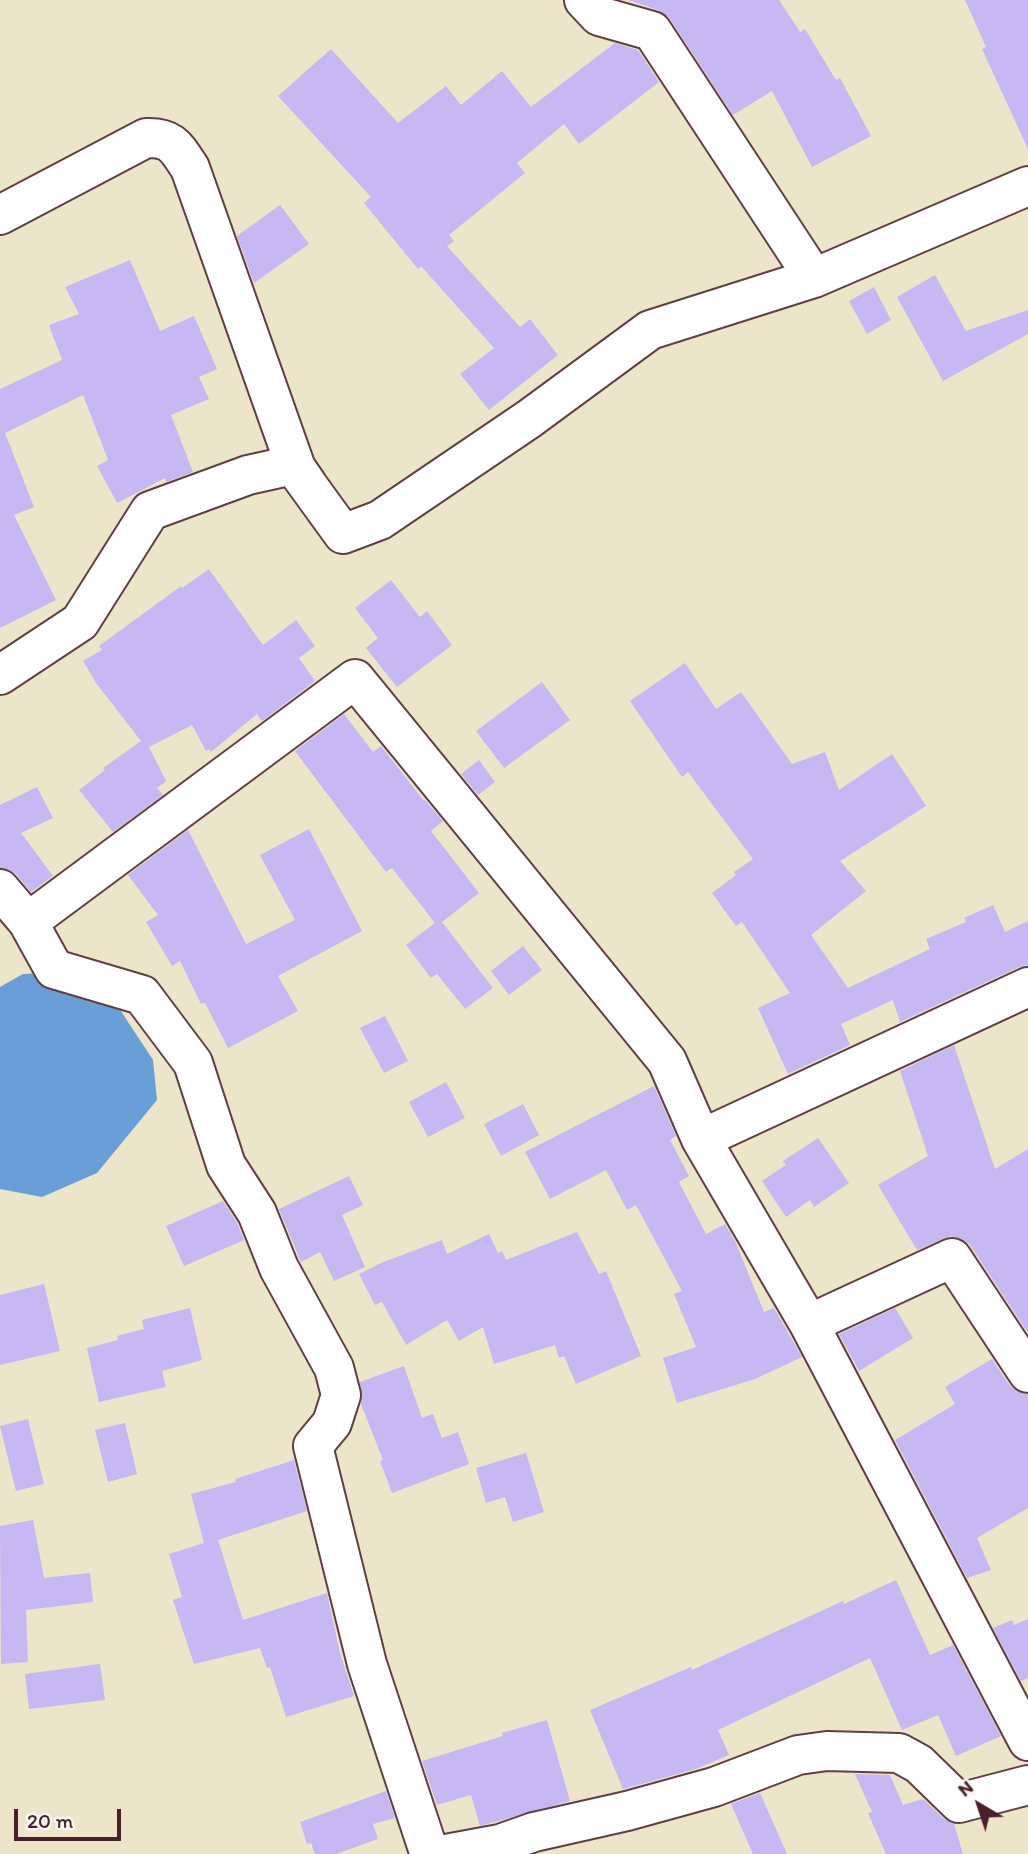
<!DOCTYPE html>
<style>
body{margin:0}
#map{position:relative;width:1028px;height:1854px;overflow:hidden;background:#ede5ca;font-family:Itim,sans-serif}
canvas{display:block}
.north{position:absolute;left:944px;top:1770px;width:70px;height:70px;-webkit-text-stroke:5px #f6f6f2;paint-order:stroke;rotate:321deg;font-size:19px;font-weight:700;line-height:28px;text-align:center;color:#4a1f2b}
.north::after{content:'';display:block;margin:auto;width:24px;height:32px;background:#4a1f2b;clip-path:polygon(50% 0,100% 100%,50% 72%,0 100%)}
.scale{position:absolute;left:14px;top:1809px;width:107px;height:32px;box-sizing:border-box;border:4px solid #4a1f2b;border-top:0;padding-left:9px;font-size:21px;line-height:24px;white-space:nowrap;color:#4a1f2b;-webkit-text-stroke:5px #f6f6f2;paint-order:stroke}
</style>
<div id="map">
<canvas width="1028" height="1854"></canvas>
<div class="north">N</div>
<div class="scale">20 m</div>
</div>
<script>
const ctx = document.querySelector('canvas').getContext('2d');
ctx.lineJoin = 'round';
function paint(path, color) { ctx.fillStyle = color; ctx.fill(path, 'evenodd'); }
function strokePath(path, color, width, dash) { ctx.strokeStyle = color; ctx.lineWidth = width; ctx.lineCap = dash ? 'butt' : 'round'; ctx.setLineDash(dash || []); ctx.stroke(path); }
paint(new Path2D(`
 M58,972l57,30 38,58 4,40 -60,73 -55,24 -42,-8v-202l23,-13z`), '#699ed6');
paint(new Path2D(`
 M628,0h151l21,32 5,-3 31,51 4,-2 31,58 -59,31 -40,-76 -39,24 -63,-96 -12,-9z
 M965,0h63v149l-46,-100 4,-2z
 M615,43l23,7 21,32 -80,62 -15,-20 -47,39 8,10 -76,62 5,6 -7,5 73,81 10,-8 28,36 -69,55 -29,-36 34,-26 -73,-82 -3,3 -54,-66 7,-6 -93,-101 53,-47 67,74 48,-37 15,19 41,-34 29,36z
 M280,205l29,39 -55,39 -17,-47z
 M130,260l30,71 34,-15 23,53 -18,8 10,22 -38,16 22,57 -27,10 -1,-4 -48,25 -20,-37 11,-6 -25,-65 -78,38 29,74 -20,8 42,85 -56,28v-239l62,-29 -13,-35 30,-11 -14,-27z
 M935,275l31,56 62,-21v24l-85,47 -46,-84z
 M874,287l17,33 -24,14 -18,-33z
 M209,569l54,76 33,-25 19,26 -16,12 16,23 -53,40 -5,-7 -46,38 -2,-3 -3,2 -14,-26 -43,22 17,34 -9,7 6,7 -50,37 -34,-42 26,-20 -2,-2 38,-27 -45,-58 -13,-22 19,-11 -3,-4 82,-60 1,2z
 M391,580l29,37 7,-6 25,34 -55,42 -31,-39 12,-10 -23,-30z
 M685,663l31,46 25,-17 51,72 33,-12 14,38 53,-36 34,52 -86,55 26,30 -55,44 37,53 82,-39 -4,-10 40,-17 -2,-4 29,-13 12,27 23,-11v44l-9,2 -119,55 -7,-22 -52,24 9,21 -62,29 -30,-66 32,-15 -48,-71 -6,4 -24,-33 24,-18 -2,-3 19,-13 -65,-87 -6,5 -52,-76z
 M542,682l28,38 -66,48 -28,-37z
 M344,714l29,38 8,-6 43,55 1,-1 18,21 -12,10 48,62 -37,29 51,66 -28,21 -28,-35 -6,4 -25,-33 29,-22 -43,-55 -6,4 -91,-121z
 M479,760l16,22 -17,13 -17,-21z
 M37,787l16,31 -32,15 32,43 -22,16 -15,-18 -8,-5 -8,-1v-63z
 M309,829l53,102 -84,45 20,35 -70,37 -23,-45 -4,1 -21,-43 -8,5 -26,-44 12,-7 -30,-40 60,-45 58,114 49,-24 -35,-65z
 M523,946l19,24 -33,25 -18,-24z
 M385,1016l23,45 -24,12 -24,-45z
 M954,1045l41,124 33,-20v184l-58,-88 -8,-6 -12,-3 -33,14 -39,-65 50,-29 -28,-85z
 M446,1082l19,36 -37,19 -19,-35z
 M654,1086l22,50 -6,4 19,36 -10,6 27,52 19,-10 10,17 29,71 10,-4 28,49 -47,22 -78,24 -14,-45 33,-11 -22,-53 8,-3 -46,-86 -9,5 -21,-40 -56,29 -25,-47z
 M523,1104l16,31 -38,21 -17,-32z
 M818,1138l31,45 -35,24 -4,-7 -24,17 -24,-36 24,-16 -3,-4z
 M349,1176l14,29 -21,10 23,52 -31,14 -14,-29 -19,10 -22,-53z
 M223,1201l14,22 7,17 -60,26 -18,-40z
 M577,1232l22,42 7,-3 35,85 -65,28 -12,-28 -5,2 -4,-13 -61,19 -11,-37 -24,14 -12,-21 -41,25 -24,-43 -7,3 -16,-31 22,-11 61,-23 5,14 42,-20 9,19 4,-2 4,9z
 M44,1284l16,67 -60,14v-70z
 M190,1308l12,52 -40,11 4,16 -67,15 -12,-54 31,-8 -1,-4 27,-7 -2,-9z
 M895,1308l18,30 -54,33 -20,-37z
 M992,1359l18,27 8,6 10,3v113l-51,30 14,32 -24,8 -72,-138 60,-36 -10,-17z
 M404,1366l18,52 11,-4 9,24 16,-6 11,32 -77,29 -12,-32 3,-1 -22,-56 -1,-22z
 M28,1419l16,65 -28,7 -16,-65z
 M125,1423l12,51 -29,8 -13,-52z
 M526,1453l18,59 -31,10 -8,-25 -19,6 -10,-35z
 M294,1460l13,51 -89,29 25,80 84,-27 13,60 14,43 -68,21 -16,-50 -3,1 -7,-20 -66,16 -21,-64 9,-3 -13,-43 35,-11 -13,-49 45,-12 -1,-3z
 M33,1520l11,58 46,-5 3,29 -67,8 2,52 -27,2 -1,-138z
 M896,1580l34,75 23,-10 48,91 -45,20 -18,-41 -36,15 -32,-72 -152,72 11,25 -33,14 -73,20 -33,-79 101,-43 1,3 151,-69 1,3z
 M1028,1619v59l-7,3 -28,-53 19,-8 2,5z
 M100,1664l5,36 -76,9 -4,-35z
 M547,1720l23,81 -90,25 -9,-31 -34,10 -15,-44 81,-25 -1,-3z
 M855,1774l35,1 13,30 20,-6 21,20 10,5 9,30h-77l-18,-41 4,-1z
 M386,1791l9,27 -22,6 5,15 -42,15h-21l-4,-11 -4,1 -7,-22z
 M760,1793l27,61h-34l-22,-50z`), '#c7b7f2');
const minor = new Path2D(`
 M584,0l15,16 53,15 162,247
 M0,215l146,-77c26,-1 30,9 44,30l106,300 11,16
 M0,675l80,-53 70,-111 98,-36 45,-10 50,69 37,-14 149,-101 121,-89 164,-52 214,-92
 M0,889l28,33 327,-243 312,382 34,78 108,185 219,417
 M28,922l26,47 88,26 51,68 33,102 31,48 22,55 55,100 7,27 -9,28 -19,23 54,218 61,185 10,5
 M701,1139l327,-152
 M809,1324l143,-66 76,115
 M446,1854l54,-10 34,-12 93,-21 87,-24 84,-32 29,-4 72,2 20,11 40,39 69,-18`);
strokePath(minor, '#623d43', 42);
strokePath(minor, '#fff', 38);
</script>
